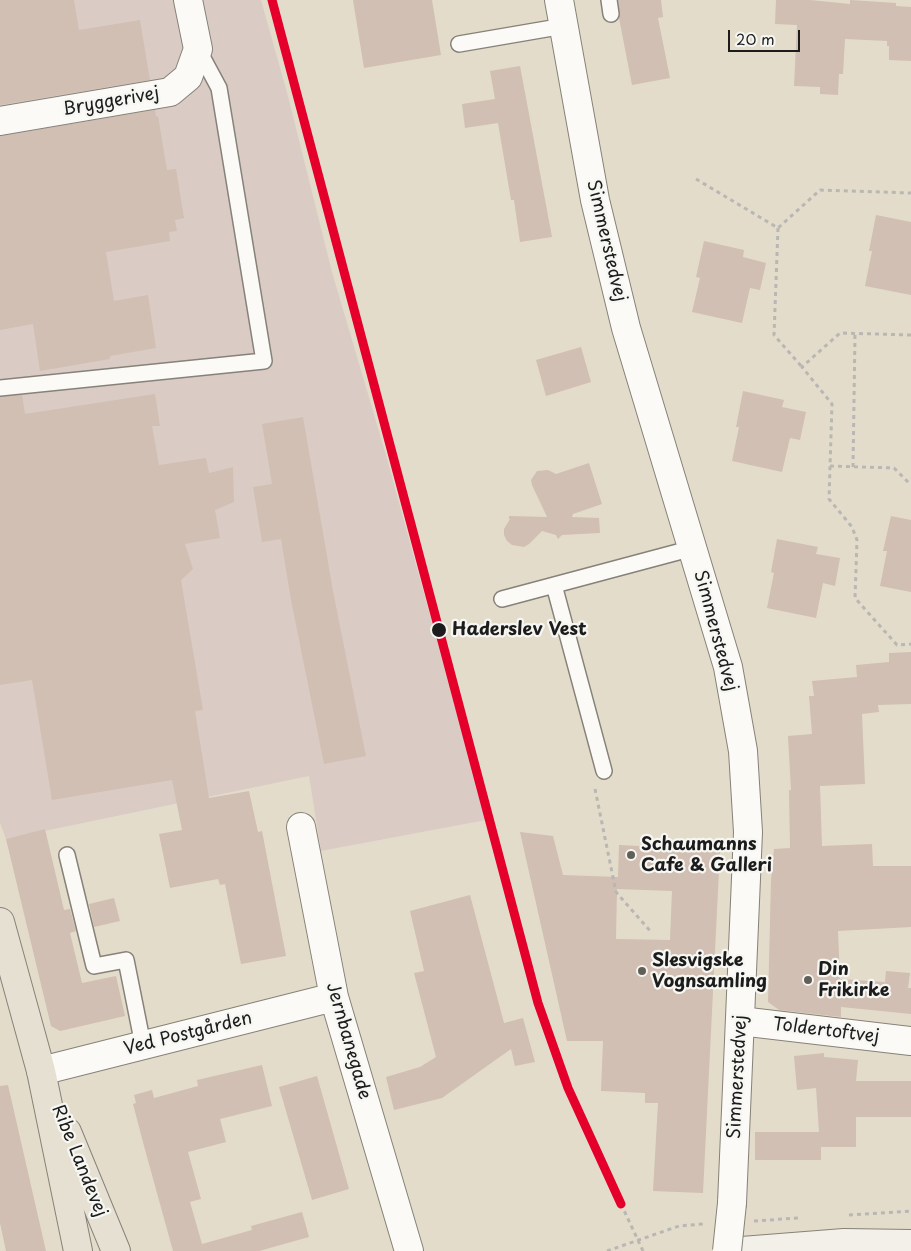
<!DOCTYPE html>
<meta charset="utf-8">
<style>
body{margin:0}
#map{position:relative;width:911px;height:1251px;overflow:hidden;background:#e4dcca;font-family:"Playpen Sans",sans-serif}
canvas{display:block}
.scale{position:absolute;left:728px;top:30px;width:72px;height:22px;box-sizing:border-box;border:2px solid #1c1c1c;border-top:0;padding-left:6px;font-size:15px;line-height:18px;white-space:nowrap;color:#1c1c1c;-webkit-text-stroke:4px #f6f6f2;paint-order:stroke}
</style>
<div id="map">
<canvas width="911" height="1251"></canvas>
<div class="scale">20 m</div>
</div>
<script>
const ctx = document.querySelector('canvas').getContext('2d');
ctx.lineJoin = 'round';
function paint(path, color) { ctx.fillStyle = color; ctx.fill(path, 'evenodd'); }
function strokePath(path, color, width, dash) { ctx.strokeStyle = color; ctx.lineWidth = width; ctx.lineCap = dash ? 'butt' : 'round'; ctx.setLineDash(dash || []); ctx.stroke(path); }
function label(font, color, halo, rows, align = 'center') {
  ctx.font = font + ' "Playpen Sans",sans-serif'; ctx.lineWidth = 4.5; ctx.setLineDash([]); ctx.textBaseline = 'middle'; ctx.strokeStyle = halo; ctx.fillStyle = color; for (const [text, x, y, turn = 0] of rows) {
    ctx.save(); ctx.translate(x, y); ctx.rotate((+turn || 0) * Math.PI / 180); ctx.textAlign = isNaN(turn) ? turn : align; if (halo) ctx.strokeText(text, 0, 0); ctx.fillText(text, 0, 0); ctx.restore();
  }
}
paint(new Path2D(`
 M0,0h261l27,96 44,176 54,183 100,365 -165,31 -12,-75 -303,63 -6,-16z`), '#daccc4');
paint(new Path2D(`
 M0,0h74l5,30 61,-10 10,60 -150,25z
 M353,0h79l9,55 -77,13z
 M618,0h43l2,17 -5,1 12,60 -38,7 -13,-67z
 M776,0h34l40,4v-4l46,3v3l15,1v54l-22,-1v-14h-2v-5l-42,-2 -2,35h-4l-1,21 -18,-1v-7l-26,-1 3,-61 -22,-1z
 M520,66l32,171 -32,5 -6,-42h-3l-13,-77 -33,5 -3,-24 33,-5 -5,-28z
 M155,110l1,7 2,-1 9,54 9,-1 8,49 -9,2 2,11 -8,1 1,9 -64,11 8,49 34,-6 8,53 -46,8v3l-70,12 -7,-47 -33,6v-194z
 M876,215l35,7v73l-46,-9 7,-35h-3z
 M704,241l40,9 -1,7 23,6 -6,27 -10,-2 -8,35 -50,-11 8,-34 -4,-1z
 M581,347l10,35 -45,14 -10,-36z
 M743,391l41,9 -2,7 24,5 -6,28 -10,-2 -8,34 -50,-11 7,-34h-3z
 M155,394l5,32h-8l7,39 47,-7 3,15 24,-6 1,35 -19,8 5,28 -35,6 8,25 -12,11 22,130 -8,1 14,87 40,-7 9,41 4,-1 24,125 -45,8 -16,-80 -5,1 -2,-6 -48,9 -11,-54 23,-4 -10,-50 -120,20 -20,-120 -32,5v-288l22,-2 3,19z
 M303,417l30,174 33,165 -42,8 -33,-164 -10,-61 -19,3 -9,-55 19,-3 -10,-60z
 M589,463l13,41 -29,10 -1,3 27,1 1,15 -38,2 -4,4 -2,-4 -14,-4 -13,13 -5,3 -12,-2 -5,-4 -3,-6v-6l6,-10h-1v-3l38,1 -15,-32 -1,-5 6,-9 11,-1 8,4z
 M891,516l20,4v72l-31,-6 7,-35h-4z
 M777,539l41,8 -2,7 24,4 -5,28 -12,-3 -7,35 -49,-10 7,-35 -3,-1z
 M911,652v52l-33,1 1,7 -17,2 3,70 -45,2 2,60 50,-2 1,22h38v61l-73,4 2,48 45,3 1,-11 24,2 -2,15h3v26l-70,-7v10l-62,-7 -11,-8 3,-122 3,-31 16,-1 -1,-58h2l-3,-54 24,-2 -3,-38h5l-2,-15 45,-4 -1,-12 33,-3v-9z
 M45,829l19,81 6,-1 6,22 -6,2 12,50 34,-7 9,40 -65,15 -9,-5 -45,-187z
 M520,832l33,4 10,39 55,2 1,-32 101,5 -17,343 -50,-2 5,-88h-13v-10l-44,-2 2,-50h-36zM617,889l55,2 -2,49 -54,-1z
 M470,895l34,128 19,-5 12,44 -20,4 -4,-17 -69,49 -48,12 -8,-33 34,-10 16,-10 -22,-84 10,-2 -14,-60z
 M114,898l6,23 -26,6 -5,-23z
 M824,1053v4l34,3 -2,21h55v36h-55v30h-35v13h-66v-28h64l-3,-44 -19,2 -3,-34z
 M262,1065l10,41 -52,13 6,23 -38,10 13,47 -11,3 12,42 50,-14 -1,-4 51,-14 7,25 -50,14h-86l-29,-105 -11,-42 3,-1 -2,-8 18,-5 2,8 44,-12 -1,-6z
 M317,1076l32,113 -37,11 -33,-113z
 M8,1085l38,166h-40l-6,-28v-137z`), '#d0bfb2');
const service = new Path2D(`
 M609,0l2,14
 M459,44l105,-18
 M0,388l264,-27 -45,-273 -21,-39
 M554,585l50,186
 M502,599l191,-51
 M67,855l27,111 32,-6 17,85`);
const minor = new Path2D(`
 M0,121l170,-29 18,-15 10,-28 -10,-49
 M301,827l33,170 75,254
 M740,1021l171,20
 M41,1071l293,-74`);
const tertiary = new Path2D(`
 M559,0l36,200 31,128 102,339 15,84 5,81 -16,371`);
const secondary = new Path2D(`
 M742,1251l102,-8 67,1`);
const primary = new Path2D(`
 M0,922l41,149 37,180
 M67,1132l49,119`);
strokePath(service, '#868279', 18);
strokePath(minor, '#868279', 30);
strokePath(tertiary, '#868279', 30);
strokePath(secondary, '#868279', 30);
strokePath(primary, '#868279', 30);
strokePath(new Path2D(`
 M696,179l82,49 42,-38 91,3
 M778,228l-4,107 28,32
 M911,335l-71,-2 -38,34 30,37 -3,95 23,28 5,13 -2,58 42,47 14,-1
 M830,466l64,2 17,17
 M853,467l2,-134
 M595,789l21,103 36,41
 M849,1215l62,-4
 M754,1221l44,-3
 M607,1251l72,-25 24,-2`), '#b8b7b3', 3, [4, 4]);
strokePath(service, '#fbfaf7', 15);
strokePath(minor, '#fbfaf7', 28);
strokePath(tertiary, '#fbfaf7', 28);
strokePath(secondary, '#f2f0e9', 28);
strokePath(primary, '#e6e0d2', 28);
const tertiaryBridge = new Path2D(`
 M727,1251l5,-48`);
strokePath(tertiaryBridge, '#868279', 30, []);
strokePath(new Path2D(`
 M621,1204l22,47`), '#b8b7b3', 3, [4, 4]);
strokePath(tertiaryBridge, '#fbfaf7', 28);
strokePath(new Path2D(`
 M272,0l266,1003 30,85 53,116`), '#e4002b', 9);
for (const [x, y, r, color] of [
 [439,630,8,"#1c1c1c"],
 [631,855,5,"#625f59"],
 [642,971,5,"#625f59"],
 [808,980,5,"#625f59"]
]) { const dot = new Path2D(); dot.arc(x, y, r, 0, 2 * Math.PI); ctx.fillStyle = color; ctx.fill(dot); strokePath(dot, '#f6f6f2', 2); }
label('18px', '#1c1c1c', '#f6f6f2', [
 ["Bryggerivej",111,102,-10],
 ["Simmerstedvej",606,241,77],
 ["Simmerstedvej",715,631,75],
 ["Toldertoftvej",826,1031,7],
 ["Ved Postgården",188,1034,-14],
 ["Jernbanegade",348,1041,74],
 ["Simmerstedvej",738,1077,-87],
 ["Ribe Landevej",79,1161,68]
]);
label('bold 18px', '#1c1c1c', '#f6f6f2', [
 ["Haderslev Vest",452,630]
], 'left');
label('bold 18px', '#1c1c1c', '#f6f6f2', [
 ["Schaumanns",641,845],
 ["Cafe & Galleri",641,866],
 ["Slesvigske",652,961],
 ["Vognsamling",652,982],
 ["Din",818,970],
 ["Frikirke",818,991]
], 'left');
</script>
